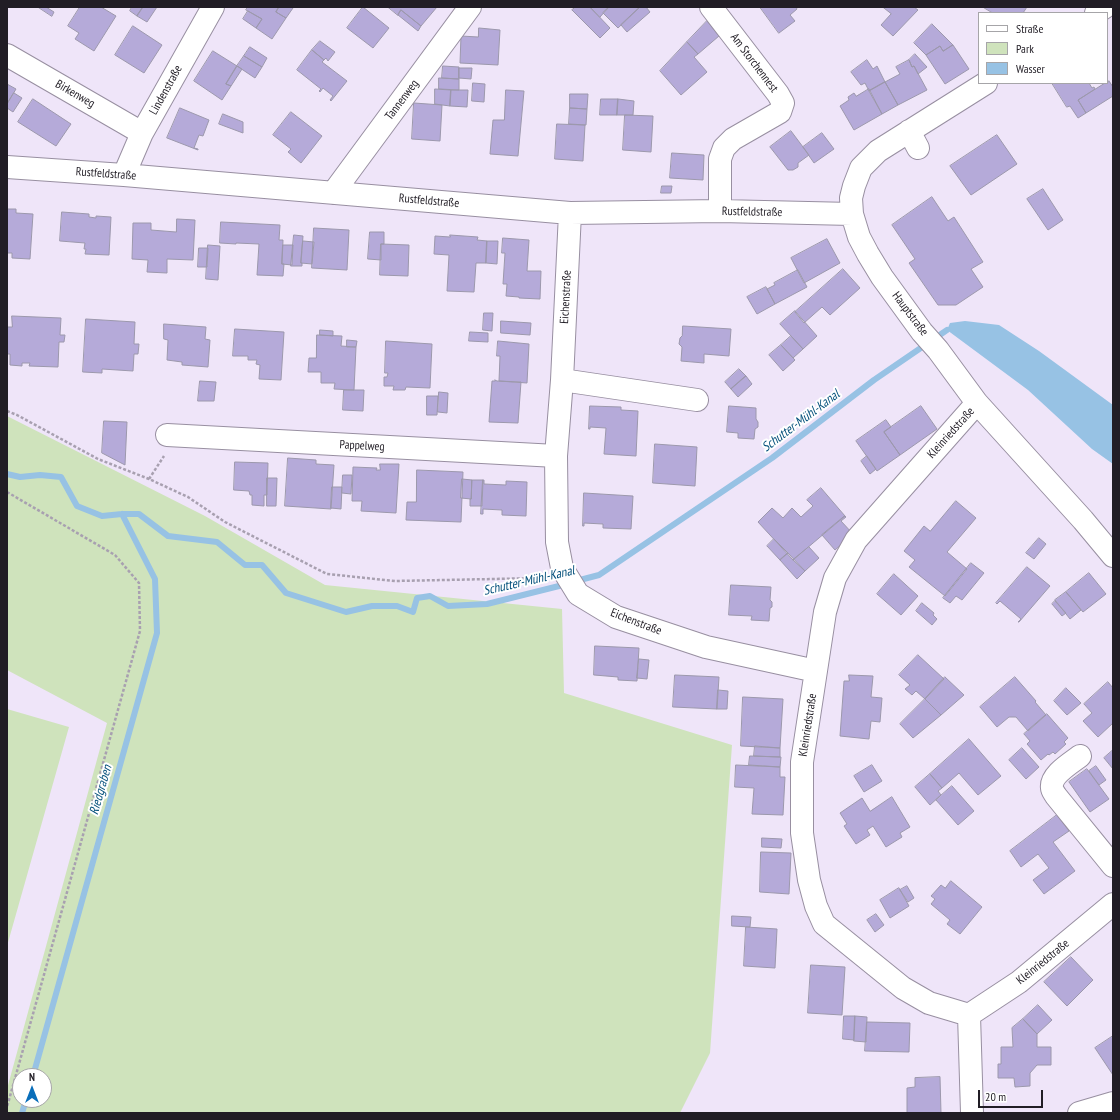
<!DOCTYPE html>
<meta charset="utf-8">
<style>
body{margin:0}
#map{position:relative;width:1120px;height:1120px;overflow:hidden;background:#efe5f9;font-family:"PT Sans Narrow",sans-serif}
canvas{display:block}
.frame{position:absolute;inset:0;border:8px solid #211d25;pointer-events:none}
.legend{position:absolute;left:978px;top:12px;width:130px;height:72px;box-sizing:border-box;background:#fff;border:1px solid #a6a5a8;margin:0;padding:5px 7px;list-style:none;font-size:12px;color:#211d25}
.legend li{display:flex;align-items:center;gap:8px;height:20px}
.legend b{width:20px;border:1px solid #a6a5a8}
.north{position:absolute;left:12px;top:1068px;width:40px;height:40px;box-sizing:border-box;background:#fff;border:1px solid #a6a5a8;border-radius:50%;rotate:0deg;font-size:11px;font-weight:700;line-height:16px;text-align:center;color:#211d25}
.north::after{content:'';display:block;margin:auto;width:14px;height:18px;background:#096eba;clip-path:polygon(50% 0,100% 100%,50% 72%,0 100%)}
.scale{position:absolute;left:978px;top:1090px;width:65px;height:18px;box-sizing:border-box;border:2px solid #211d25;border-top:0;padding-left:5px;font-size:12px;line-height:14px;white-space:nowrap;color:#211d25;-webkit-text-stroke:3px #fff;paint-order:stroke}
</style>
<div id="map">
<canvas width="1120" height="1120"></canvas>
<div class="frame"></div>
<ul class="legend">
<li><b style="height:5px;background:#fff"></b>Straße</li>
<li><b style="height:11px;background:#cfe3bc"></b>Park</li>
<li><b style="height:11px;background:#97c2e4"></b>Wasser</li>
</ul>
<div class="north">N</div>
<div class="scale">20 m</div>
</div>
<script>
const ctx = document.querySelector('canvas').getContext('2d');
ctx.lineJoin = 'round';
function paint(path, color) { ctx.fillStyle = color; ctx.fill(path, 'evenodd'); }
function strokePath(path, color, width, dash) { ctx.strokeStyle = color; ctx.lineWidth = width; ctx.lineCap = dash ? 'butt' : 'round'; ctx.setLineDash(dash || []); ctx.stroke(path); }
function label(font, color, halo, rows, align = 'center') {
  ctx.font = font + ' "PT Sans Narrow",sans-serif'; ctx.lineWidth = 4; ctx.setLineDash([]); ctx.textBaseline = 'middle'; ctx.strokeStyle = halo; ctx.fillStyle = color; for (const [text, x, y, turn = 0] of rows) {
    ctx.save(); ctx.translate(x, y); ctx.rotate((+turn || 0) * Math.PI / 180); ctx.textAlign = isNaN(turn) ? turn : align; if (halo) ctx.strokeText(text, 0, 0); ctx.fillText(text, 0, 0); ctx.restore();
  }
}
paint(new Path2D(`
 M7,416l198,100 120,69 237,24 2,84 168,52 -22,308 -30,60h-673v-24l100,-366 -100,-53zM20,1076h24v24h-24z
 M7,709l62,18 -62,219z`), '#cfe3bc');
paint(new Path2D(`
 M965,321l34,4 40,26 74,54v59l-21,-15 -64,-59 -81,-60 3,-7z`), '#97c2e4');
strokePath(new Path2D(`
 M7,474l13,3 20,-2 21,2 16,29 25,10 20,-2h17l29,22 49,6 28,23h17l24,28 60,19 26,-6h25l16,6 4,-14 13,-2 18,10 39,-2 80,-20
 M576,581l23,-6 173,-117 102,-78 73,-50
 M33,1076l124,-443 -2,-54 -33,-65
 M22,1113l4,-13`), '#97c2e4', 6);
const building = new Path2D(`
 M38,7h8l8,5 -2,4z
 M80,7h21l15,9 -22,35 -19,-12 4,-6 -11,-7z
 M132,7h11l-6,9 -7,-5z
 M143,7h14l-10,15 -10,-6z
 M248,7h31l-3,5 10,6 -14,21 -16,-11 6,-9 -16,-9z
 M279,7h12l2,1 -7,10 -10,-6z
 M363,7l26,21 -16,20 -26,-20z
 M388,7h49l-16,19 -20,-16 -3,5z
 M576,7h14l20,21 -10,10 -28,-28z
 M590,7h19l-9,10z
 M609,7h31l-22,21 -15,-15z
 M640,7h6l4,5 -23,20 -6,-7z
 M760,7h36l1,2 -7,6 5,6 -16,12z
 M883,7h31l4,3 -25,26 -12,-11 10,-11z
 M983,7h44l-4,6h-30z
 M401,10l20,16 -3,5 -20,-16z
 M248,11l14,8 -6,9 -13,-9z
 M707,21l12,15 -21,18 -11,-12z
 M932,24l21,21 -10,6 -3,-5 -14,9 -12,-12z
 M133,26l29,19 -18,28 -29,-18z
 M479,28l21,2 -2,35 -38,-2 1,-27 17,1z
 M320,41l15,11 -7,9 -2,-3 -2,2 -12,-10z
 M687,42l11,12 -4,3 13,15 -26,23 -21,-24z
 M953,45l16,24 -24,15 -19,-29 14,-9 3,5z
 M250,47l17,11 -5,9 -18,-11z
 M312,50l12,10 -2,2 25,19 -16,20 -1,-1 3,-4 -10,-8 -3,4 -1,-1 2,-2 -24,-19z
 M213,51l24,15 -11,18 5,2 -9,14 -28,-19z
 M915,54l12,13 -9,7 -4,-8 -2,1 -3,-7z
 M244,56l18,11 -7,11 -18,-12z
 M867,60l6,9 4,-3 8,16 -16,9 -4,-8 -4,2 -10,-13z
 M909,60l3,7 2,-1 13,24 -29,15 -13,-23 15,-8 -4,-7z
 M237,66l5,3 -11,17 -5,-2z
 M443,66l16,1v12l-17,-1z
 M459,68h13l-1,11 -12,-1z
 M439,78l20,1v11l-20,-1z
 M1109,81l4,6v9l-27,17 -8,-13 27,-17h2z
 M885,82l13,23 -16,9 -13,-23z
 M473,83l12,1 -1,18 -12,-1z
 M1052,83h37l3,5 2,-1 1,2 -17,11 8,13 -8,5 -8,-12 -3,1z
 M7,84l9,5 -9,15z
 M435,89l16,1 -1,16 -15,-2z
 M869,89l13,25 -28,16 -14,-24 9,-6 -1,-3 6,-4 2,3z
 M451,90h17l-1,17 -17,-1z
 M506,90l18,1 -6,65 -28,-2 3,-34h11z
 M14,93l8,5 -9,14 -6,-4v-4z
 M570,94h18l-1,15 -17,-1z
 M33,99l38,25 -15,22 -38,-24z
 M601,99h17l-1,16h-17z
 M618,99l16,2 -1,14h-16z
 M414,103l28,2 -2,36 -28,-2z
 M180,108l29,12 -6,16 -4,-1 -5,13 4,1v1l-31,-12z
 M570,108l17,1 -1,16 -17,-1z
 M291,112l31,24 -21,27 -13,-11 3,-3 -18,-14z
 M223,114l20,8v11l-24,-9z
 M625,115l28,1 -2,36 -28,-2z
 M557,124l28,1 -2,36 -28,-2z
 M791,131l18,24 -11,8v4l-5,3h-5l-18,-23z
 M822,133l12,16 -20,14 -11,-16z
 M997,135l20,29 -46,31 -21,-29z
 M672,153l32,2 -1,25 -33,-2z
 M662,186h10l-1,7h-10z
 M1043,189l20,31 -15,10 -21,-31z
 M932,197l16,24 6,-4 29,45 -12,7 12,18 -27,18h-18l-29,-42 6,-4 -23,-34z
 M7,209h9v4l17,1 -3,45 -18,-1v-5h-5z
 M62,212l27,2v3l7,1v-2l15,1 -2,38 -24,-1 1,-5h-2l1,-6 -25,-2z
 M177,219l18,1 -2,40 -26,-1v14l-20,-1 1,-12 -16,-1 1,-36h18v7l25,2z
 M221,222l59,3 -1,15h4l-1,24h2l-1,12 -26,-1 2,-31 -23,-1v1l-16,-1z
 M314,228l35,2 -2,40 -35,-2z
 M370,232h14v12h-3v16l-13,-1z
 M294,235l9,1 -2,27h1v3h-11z
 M450,235l28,2 -1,3 10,1 -1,22h-10l-2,29 -27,-1 2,-36 -15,-1 1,-18 15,1z
 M503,238l26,2 -2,31h14l-1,28 -21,-1v-1l-13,-1 1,-12h-4l2,-31h-3z
 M827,239l13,24 -36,20 -13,-25z
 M303,241l11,1 -2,22 -11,-1z
 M487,241h11l-1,23 -11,-1z
 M381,244l28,1 -1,31 -28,-1z
 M208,245l12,1 -2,34 -12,-1z
 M283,245h10l-1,20 -10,-1z
 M199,248h9l-1,19h-9z
 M843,269l17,19 -30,27 -8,-8 -18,16 -9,-11z
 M798,270l9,17 -32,17 -8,-15 8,-4 -1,-2z
 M766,287l9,17 -18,10 -10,-17z
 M795,311l22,25 -14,13 -23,-25z
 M484,313h9l-1,18 -9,-1z
 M12,316l49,2 -1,17h5l-1,7h-5l-1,25 -29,-1 1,-3h-8v3l-12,-1v-11h-3v-27h5z
 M86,319l49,3 -1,22h5l-1,10h-4l-1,17 -31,-2v4l-19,-1z
 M501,321l30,2 -1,12 -29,-2z
 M164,324l42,3 -1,12 5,1 -2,27 -26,-2v-3l-15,-2 1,-20 -4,-1z
 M683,326l48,3 -2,27 -25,-2v9l-23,-2 1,-14 -3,-3 1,-6 2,-2z
 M235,329l49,3 -3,48 -22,-1 1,-14 -4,-1 1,-4h-9v-4h-15z
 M320,330l13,1v5l-13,-1z
 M470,332l18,1v9l-19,-1z
 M317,335l25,1 -1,10 15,1 -2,43 -20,-1 1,-6h-14v-11h-13l1,-14h7z
 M791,336l12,13 -10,9 -12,-13z
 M347,340l10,1 -1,6h-9z
 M386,341l46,3 -2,44 -24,-1 -1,3h-12l1,-4h-10v-9h3l1,-4h-3z
 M498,341l31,3 -2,39 -28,-2 1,-25h-3z
 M781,345l14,15 -12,11 -14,-16z
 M739,369l7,7 -15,13 -6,-7z
 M746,376l6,8 -14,13 -7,-8z
 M495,380l2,1 24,1 -3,41 -29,-1 3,-41h3z
 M200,381l16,1 -2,19h-16z
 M344,390h20l-1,21 -20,-1z
 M439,392l9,1 -1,20 -9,-1z
 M427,396h11l-1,19h-10z
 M590,406l31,1v3l17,1 -2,45 -32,-2 2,-26 -16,-1v2h-1z
 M729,406l27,2v11l2,3v5l-3,2 -1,10 -16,-1v-5l-11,-1z
 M921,406l16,23 -37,26 -16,-23z
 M886,420l5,7 -7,5 16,23 -23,16 -21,-30z
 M104,421l23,1 -2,43 -23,-12z
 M655,444l42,3 -2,39 -42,-3z
 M867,456l9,13 -6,5 -9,-13z
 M288,458l28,2v4l18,1 -3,44 -46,-3z
 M235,462l33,1 -1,32h-3v11l-12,-1v-10h-2l-1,-4 -15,-1z
 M380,464h19l-3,49 -35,-2 1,-10h-10l1,-34 24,1 -1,2h4z
 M417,470l46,2 -2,50 -55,-2 1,-18h9z
 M343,475h9l-1,19 -9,-1z
 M267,478h10l-1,28h-9z
 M462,479l10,1 -1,19 -10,-1z
 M472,480h11l-1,26h-12v-7h1z
 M483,480h1v4l22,1v-4l21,1 -1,34 -24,-1v-5l-19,-1v5h-2z
 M332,487h10l-1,22 -10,-1z
 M821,488l24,28 -52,44 -35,-38 14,-14 11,10 9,-10 9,9 12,-11 -6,-6z
 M584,493l49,3 -2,33 -28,-1v-4l-19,-1v3h-1z
 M956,501l20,17 -29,34 20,17 -22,27 -36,-29 6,-7 -11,-9 20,-25 6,5z
 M845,516l1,1 -5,4 12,13 -18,16 -13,-15z
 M1039,538l7,6 -12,15 -8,-6z
 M774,539l14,14 -8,7 -13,-14z
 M809,547l10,11 -14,13 -12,-11z
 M788,553l17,18 -8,8 -17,-19z
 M971,563l13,10 -22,27 -6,-4 -6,7 -7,-5z
 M1027,567l23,19 -31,36h-1l3,-3 -21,-18 -3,3 -1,-1z
 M1089,573l17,21 -23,18 -17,-20z
 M894,574l24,22 -17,19 -24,-21z
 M731,585l40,2 -1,13 2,2v5l-2,1 -1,13 -18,-1 1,-4 -23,-1z
 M1066,592l15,18 -11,9 -15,-19z
 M1055,601l11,12 -4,3 -10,-12z
 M922,603l12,10 -1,2 4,4 -5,6 -16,-14z
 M595,646l44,2 -2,33 -19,-1v-3l-24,-2z
 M918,655l26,24 -19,20 -9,-8 -4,4 -7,-6 5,-4 -11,-10z
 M639,659l10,1 -2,19 -10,-1z
 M675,675l44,2 -2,32 -44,-2z
 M849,675l24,1 -2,21 11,1 -2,24 -9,-1 -2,18 -29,-3 4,-55h5z
 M945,677l19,18 -23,20 -16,-16z
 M1015,677l21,24 -1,1 11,13 -18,16 -12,-14h-7l-12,10 -17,-20z
 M1108,682l5,6v35l-15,14 -15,-16 9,-8 -8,-9z
 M1066,688l15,15 -14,12 -13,-14z
 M718,690l10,1 -1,18h-10z
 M743,697l40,2 -3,49 -39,-2z
 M925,699l16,16 -28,23 -13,-14z
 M1047,714l21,24 -4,4 2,2 -11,10 -2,-2 -4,3 -1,-1 -7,6 -14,-16 3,-3 -6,-7z
 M969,739l32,37 -23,19 -19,-22 -17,15 -12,-14z
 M755,746l25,2v9l-26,-1z
 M1022,748l17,19 -13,12 -17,-19z
 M1113,750v19l-9,-11z
 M750,756l31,1 -1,10 -31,-2z
 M736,765l44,2v10h5l-2,38 -31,-1 2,-26 -19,-1z
 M872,765l10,16 -18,11 -10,-16z
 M1096,766l10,14 -7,5 -10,-14z
 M1087,769l22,30 -19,13 -21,-30z
 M930,774l12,14 -4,3 3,4 -11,10 -15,-18z
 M952,786l22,25 -16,14 -22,-25z
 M892,797l18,30 -10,6 2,4 -16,10 -13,-21 -6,4 3,5 -14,9 -12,-18 3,-2 -7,-11 22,-15 8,13z
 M1057,815l12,16 -16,11 22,29 -31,23 -11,-14 16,-12 -11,-14 -17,13 -11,-16z
 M762,838l20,1 -1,9 -19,-1z
 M761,852l30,1 -2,41 -29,-2z
 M951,881l31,26 -22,27 -13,-10 3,-4 -19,-16 4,-5 -4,-3 10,-11 4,3z
 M907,886l7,12 -6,4 -8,-12z
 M899,888l10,18 -19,12 -10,-18z
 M876,914l8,11 -9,7 -8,-12z
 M732,916l19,1 -1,10 -18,-1z
 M746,927l31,2 -2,39 -31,-2z
 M1071,957l22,23 -26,26 -23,-24z
 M811,965l34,2 -3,48 -34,-2z
 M1038,1005l14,15 -15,14 -14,-15z
 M844,1016h11l-1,24 -11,-1z
 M855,1016l12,1 -1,25 -12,-1z
 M1023,1019l14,15v13h14v18h-14l-7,8v13l-15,1 -1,-9h-16v-14h3v-17h12l-1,-19z
 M867,1022l43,1 -1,29 -44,-1z
 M1113,1036v39l-18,-27z
 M940,1077l1,36h-34v-25l8,-1v-9z`);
paint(building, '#b5aad9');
strokePath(building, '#9c98ac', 1);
const minor = new Path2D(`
 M711,7l67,87 5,9 -3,9 -47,27 -9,9 -4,11v52
 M1096,13l9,-6
 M7,55l135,78
 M986,83l-108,68 -17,17 -7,18 -3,12 1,16 7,23 9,17 14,23 40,55 16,18 39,53 106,117 30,36
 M909,131l9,17
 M7,167l117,8 446,38 150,-2 132,3
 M124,175l18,-42 71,-126
 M333,193l137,-186
 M570,213l-8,167 -6,76 1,86 5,26 16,26 38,23 90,30 110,24
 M562,380l135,20
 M167,435l389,21
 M1080,756c-9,7 -30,19 -28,32 0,3 3,6 4,8l57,70
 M969,1015l-40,-12 -26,-15 -79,-64 -8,-18 -7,-26 -7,-47v-71l23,-150 10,-34 21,-38 121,-137
 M972,1113l-3,-98 50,-33 94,-78
 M1079,1113l34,-10`);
strokePath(minor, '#988fa1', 24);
strokePath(new Path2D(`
 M7,411l10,4 81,44 51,20 39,18 37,25 102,52 68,7 147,-3
 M149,479l15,-23
 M7,492l108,63 24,28 1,48 -133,476`), '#a8a0b0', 2.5, [3, 2]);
strokePath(minor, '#fff', 22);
label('12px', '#211d25', '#fff', [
 ["Am Storchennest",754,63,53],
 ["Lindenstraße",166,90,-61],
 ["Birkenweg",75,94,30],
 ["Tannenweg",402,100,-53],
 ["Rustfeldstraße",106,174,4],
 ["Rustfeldstraße",429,201,5],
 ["Rustfeldstraße",752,212,1],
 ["Eichenstraße",566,297,-87],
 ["Hauptstraße",910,314,53],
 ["Kleinriedstraße",951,433,-48],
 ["Pappelweg",362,446,3],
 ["Eichenstraße",636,622,21],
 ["Kleinriedstraße",808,725,-81],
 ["Kleinriedstraße",1043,962,-39]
]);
label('italic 13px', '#04507b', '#fff', [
 ["Schutter-Mühl-Kanal",801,421,-37],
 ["Schutter-Mühl-Kanal",529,581,-13],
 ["Riedgraben",101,790,-74]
]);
</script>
